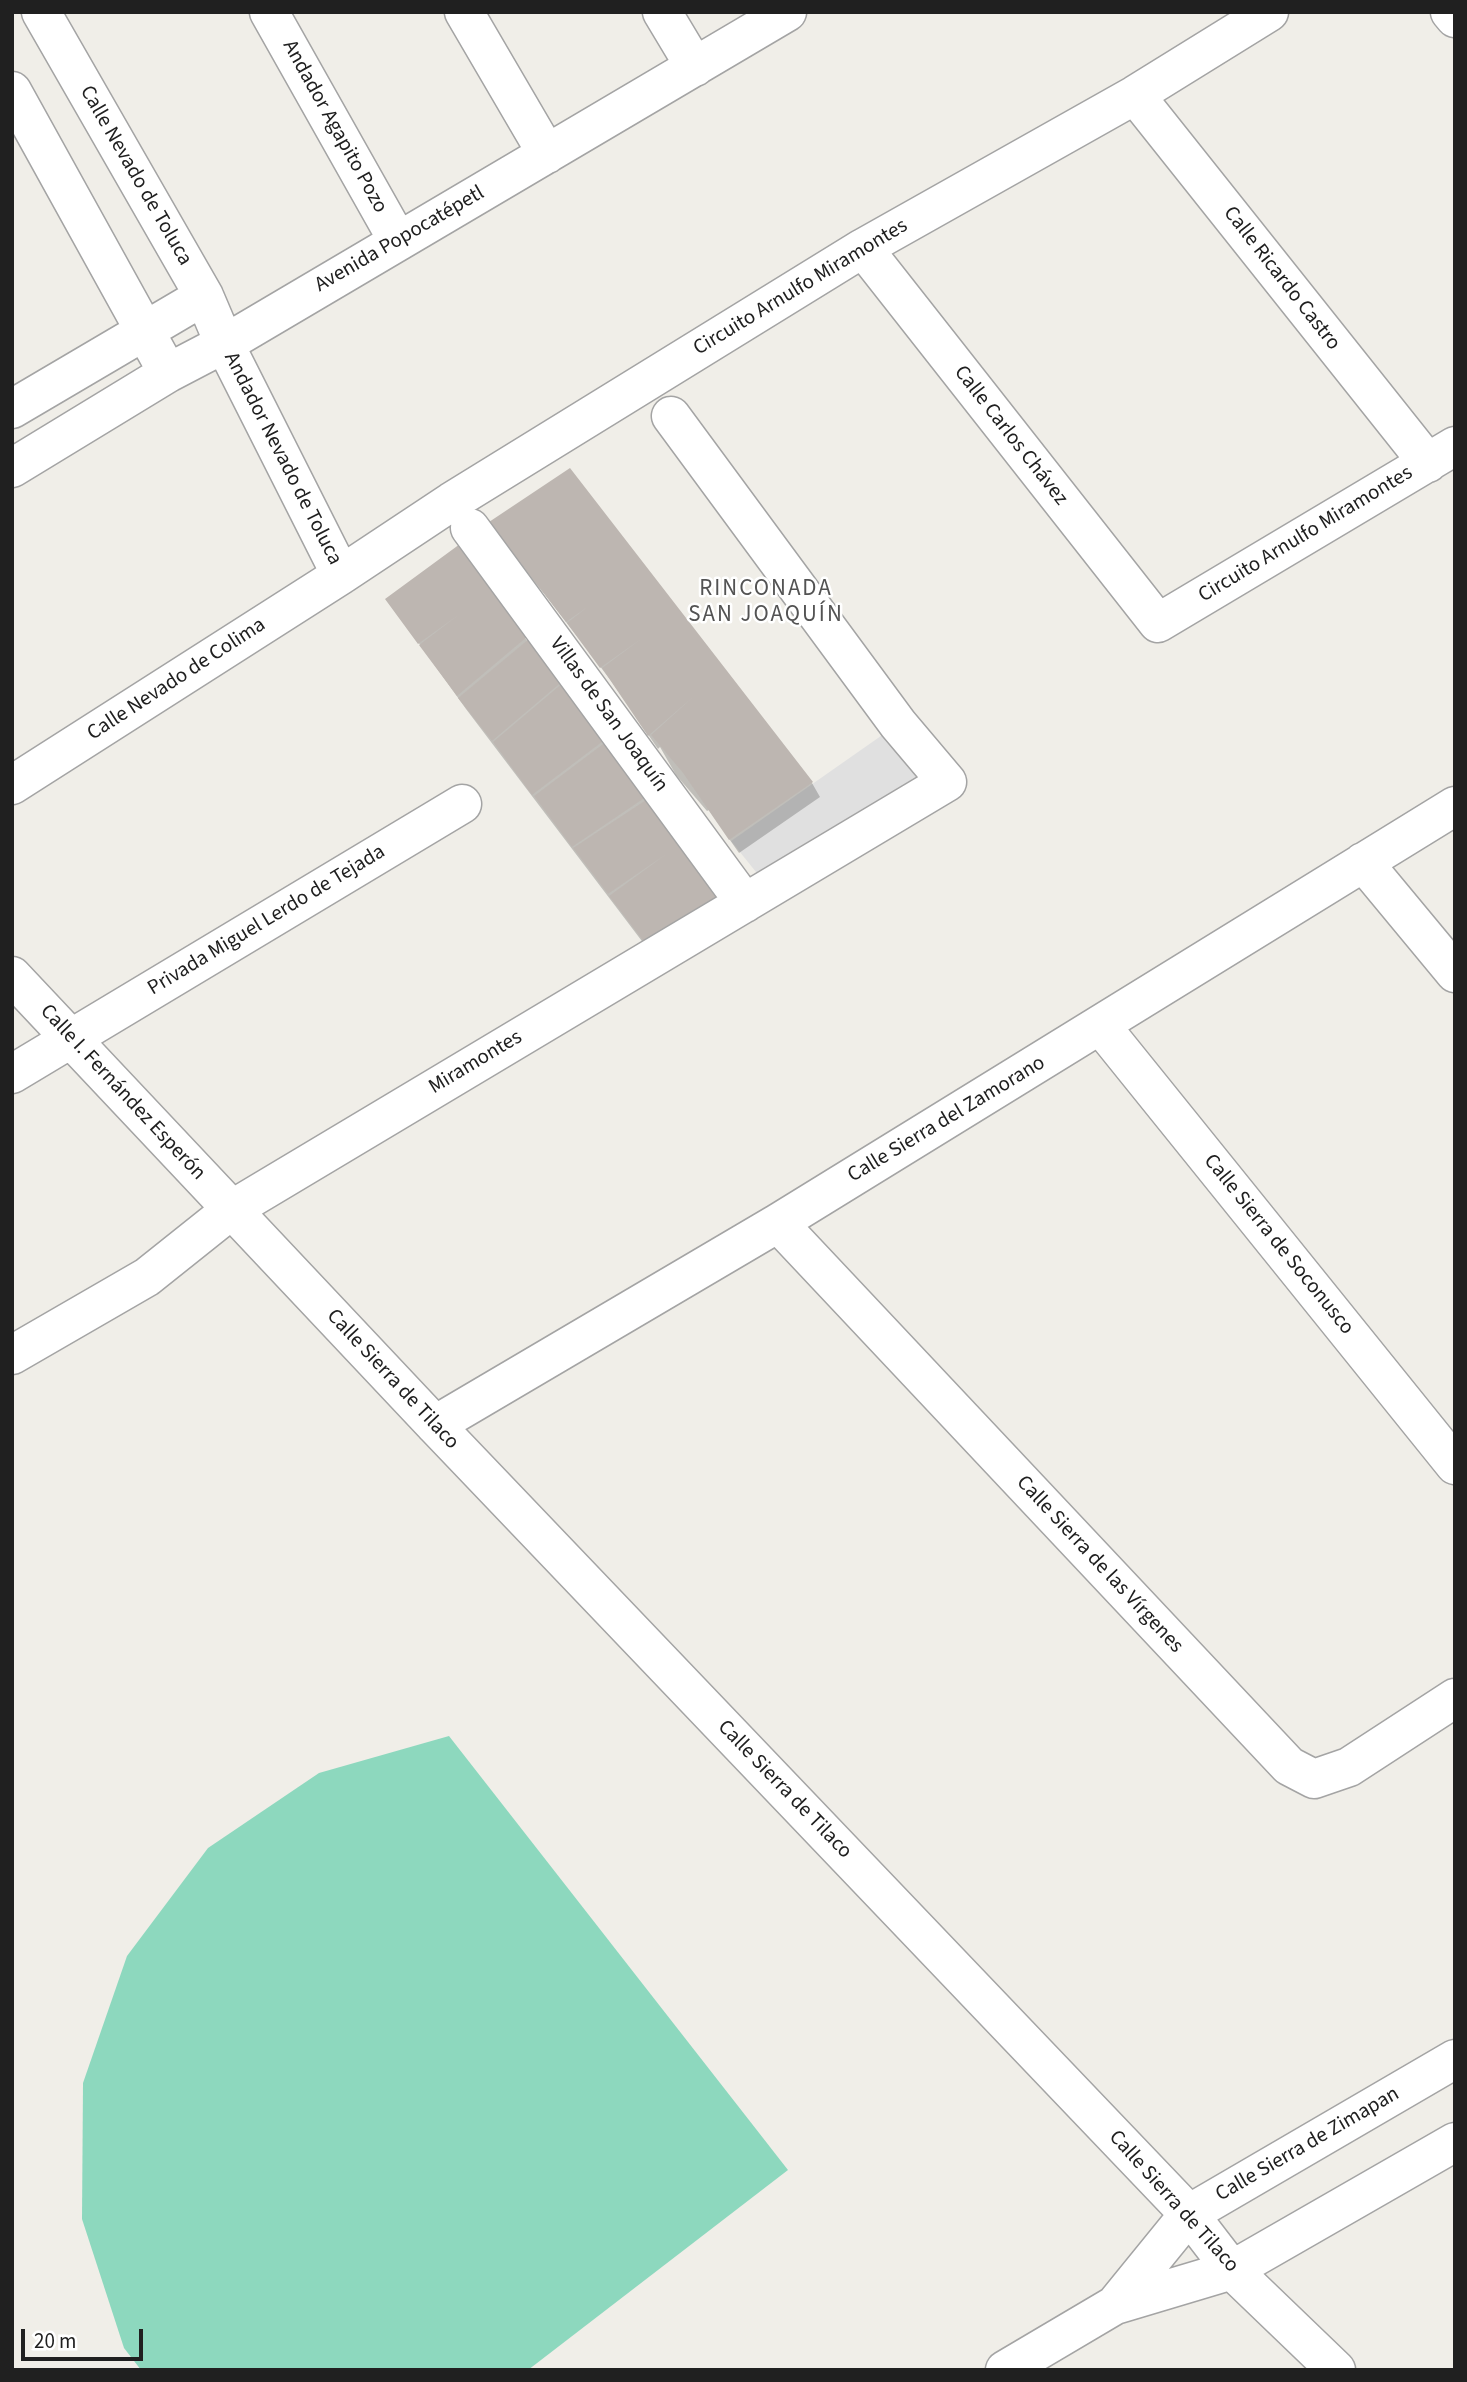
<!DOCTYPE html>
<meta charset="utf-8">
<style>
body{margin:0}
#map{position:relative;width:1467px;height:2382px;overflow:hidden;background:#f0eee8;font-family:"Source Sans 3",sans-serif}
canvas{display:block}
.frame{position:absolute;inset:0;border:14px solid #202020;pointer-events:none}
.scale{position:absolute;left:21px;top:2329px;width:122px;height:32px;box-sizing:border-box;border:4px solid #202020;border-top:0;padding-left:9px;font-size:21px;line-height:24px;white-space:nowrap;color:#202020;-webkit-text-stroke:5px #fff;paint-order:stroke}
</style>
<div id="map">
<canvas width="1467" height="2382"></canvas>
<div class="frame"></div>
<div class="scale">20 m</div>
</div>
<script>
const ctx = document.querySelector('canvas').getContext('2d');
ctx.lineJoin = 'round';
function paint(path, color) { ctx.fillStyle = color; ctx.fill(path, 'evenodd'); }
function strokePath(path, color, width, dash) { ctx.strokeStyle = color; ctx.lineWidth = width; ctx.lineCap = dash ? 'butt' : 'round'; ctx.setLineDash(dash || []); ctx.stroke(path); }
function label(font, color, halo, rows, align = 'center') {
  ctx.font = font + ' "Source Sans 3",sans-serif'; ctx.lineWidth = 5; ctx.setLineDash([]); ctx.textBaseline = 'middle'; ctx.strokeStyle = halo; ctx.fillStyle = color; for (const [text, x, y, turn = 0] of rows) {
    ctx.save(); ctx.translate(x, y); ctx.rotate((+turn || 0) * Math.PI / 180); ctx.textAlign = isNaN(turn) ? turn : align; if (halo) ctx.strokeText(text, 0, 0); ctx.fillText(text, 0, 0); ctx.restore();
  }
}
paint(new Path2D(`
 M449,1736l339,434 -260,200h-387l-17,-22 -42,-129 1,-136 44,-127 81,-108 111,-75z`), '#8dd8be');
paint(new Path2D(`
 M898,724l49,58 -178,106 -38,-47z`), '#e0e0e0');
paint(new Path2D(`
 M491,523l269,193 52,67 8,14 -81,56 -30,-43 -2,1 -31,-36 -16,-28 -2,2 -46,-67 -66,-86 -42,-51z
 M459,546l69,96 1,-2 197,262 -66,63 -194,-256 -78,-109z`), '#0003');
paint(new Path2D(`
 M570,468l243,314 -84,58 -46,-67 -32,-38 42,-38 -45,39 -46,-68 39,-29 -41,29 -33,-45 19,-15 -20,14 -77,-100z
 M460,544l67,93 -70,59 -38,-51 38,-29 -39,28 -33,-45z
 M530,638l34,42 -72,61 -34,-43z
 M565,681l41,58 -74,56 -39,-53z
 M607,741l42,54 -77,52 -38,-51z
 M649,798l79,103 -77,50 -42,-55 56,-41 -57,39 -35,-46z`), '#bdb6b1');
const minor = new Path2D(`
 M41,12l163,284 20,47 117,232
 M269,12l129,229
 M464,12l83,142
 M662,12l33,55
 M1450,12l5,6
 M12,91l156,282
 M1135,95l293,368
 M863,248l295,375 297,-177
 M12,409l192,-113
 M12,468l156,-95 65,-34 554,-327
 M470,528l275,375
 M12,785l329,-210 110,-73 412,-254 272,-153 134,-83
 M1363,862l92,111
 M12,976l423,449 754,789 43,56 104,100
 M1101,1026l354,439
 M12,1074l450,-270
 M778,1223l511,543 25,13 35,-12 106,-69
 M12,1355l135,-78 84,-67 716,-428 -49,-58 -227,-308
 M435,1425l343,-202 677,-417
 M1115,2305l74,-91 266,-155
 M1005,2370l110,-65 117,-35 223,-128`);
strokePath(minor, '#a4a4a4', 41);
strokePath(minor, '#fff', 38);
label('21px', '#202020', '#fff', [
 ["Andador Agapito Pozo",334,127,61],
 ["Calle Nevado de Toluca",135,176,60],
 ["Avenida Popocatépetl",400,240,-30],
 ["Calle Ricardo Castro",1281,279,52],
 ["Circuito Arnulfo Miramontes",801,288,-31],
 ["Calle Carlos Chávez",1010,436,52],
 ["Andador Nevado de Toluca",282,459,63],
 ["Circuito Arnulfo Miramontes",1306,535,-31],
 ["Calle Nevado de Colima",177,680,-33],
 ["Villas de San Joaquín",608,715,54],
 ["Privada Miguel Lerdo de Tejada",267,921,-31],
 ["Miramontes",476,1063,-31],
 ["Calle I. Fernández Esperón",122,1093,47],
 ["Calle Sierra del Zamorano",947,1120,-31],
 ["Calle Sierra de Soconusco",1278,1245,51],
 ["Calle Sierra de Tilaco",392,1380,47],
 ["Calle Sierra de las Vírgenes",1099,1565,47],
 ["Calle Sierra de Tilaco",784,1790,46],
 ["Calle Sierra de Zimapan",1308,2145,-30],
 ["Calle Sierra de Tilaco",1173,2202,48]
]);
ctx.letterSpacing = '2px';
label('23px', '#535353', '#fff', [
 ["RINCONADA",766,590],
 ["SAN JOAQUÍN",766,616]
]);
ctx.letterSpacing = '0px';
</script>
